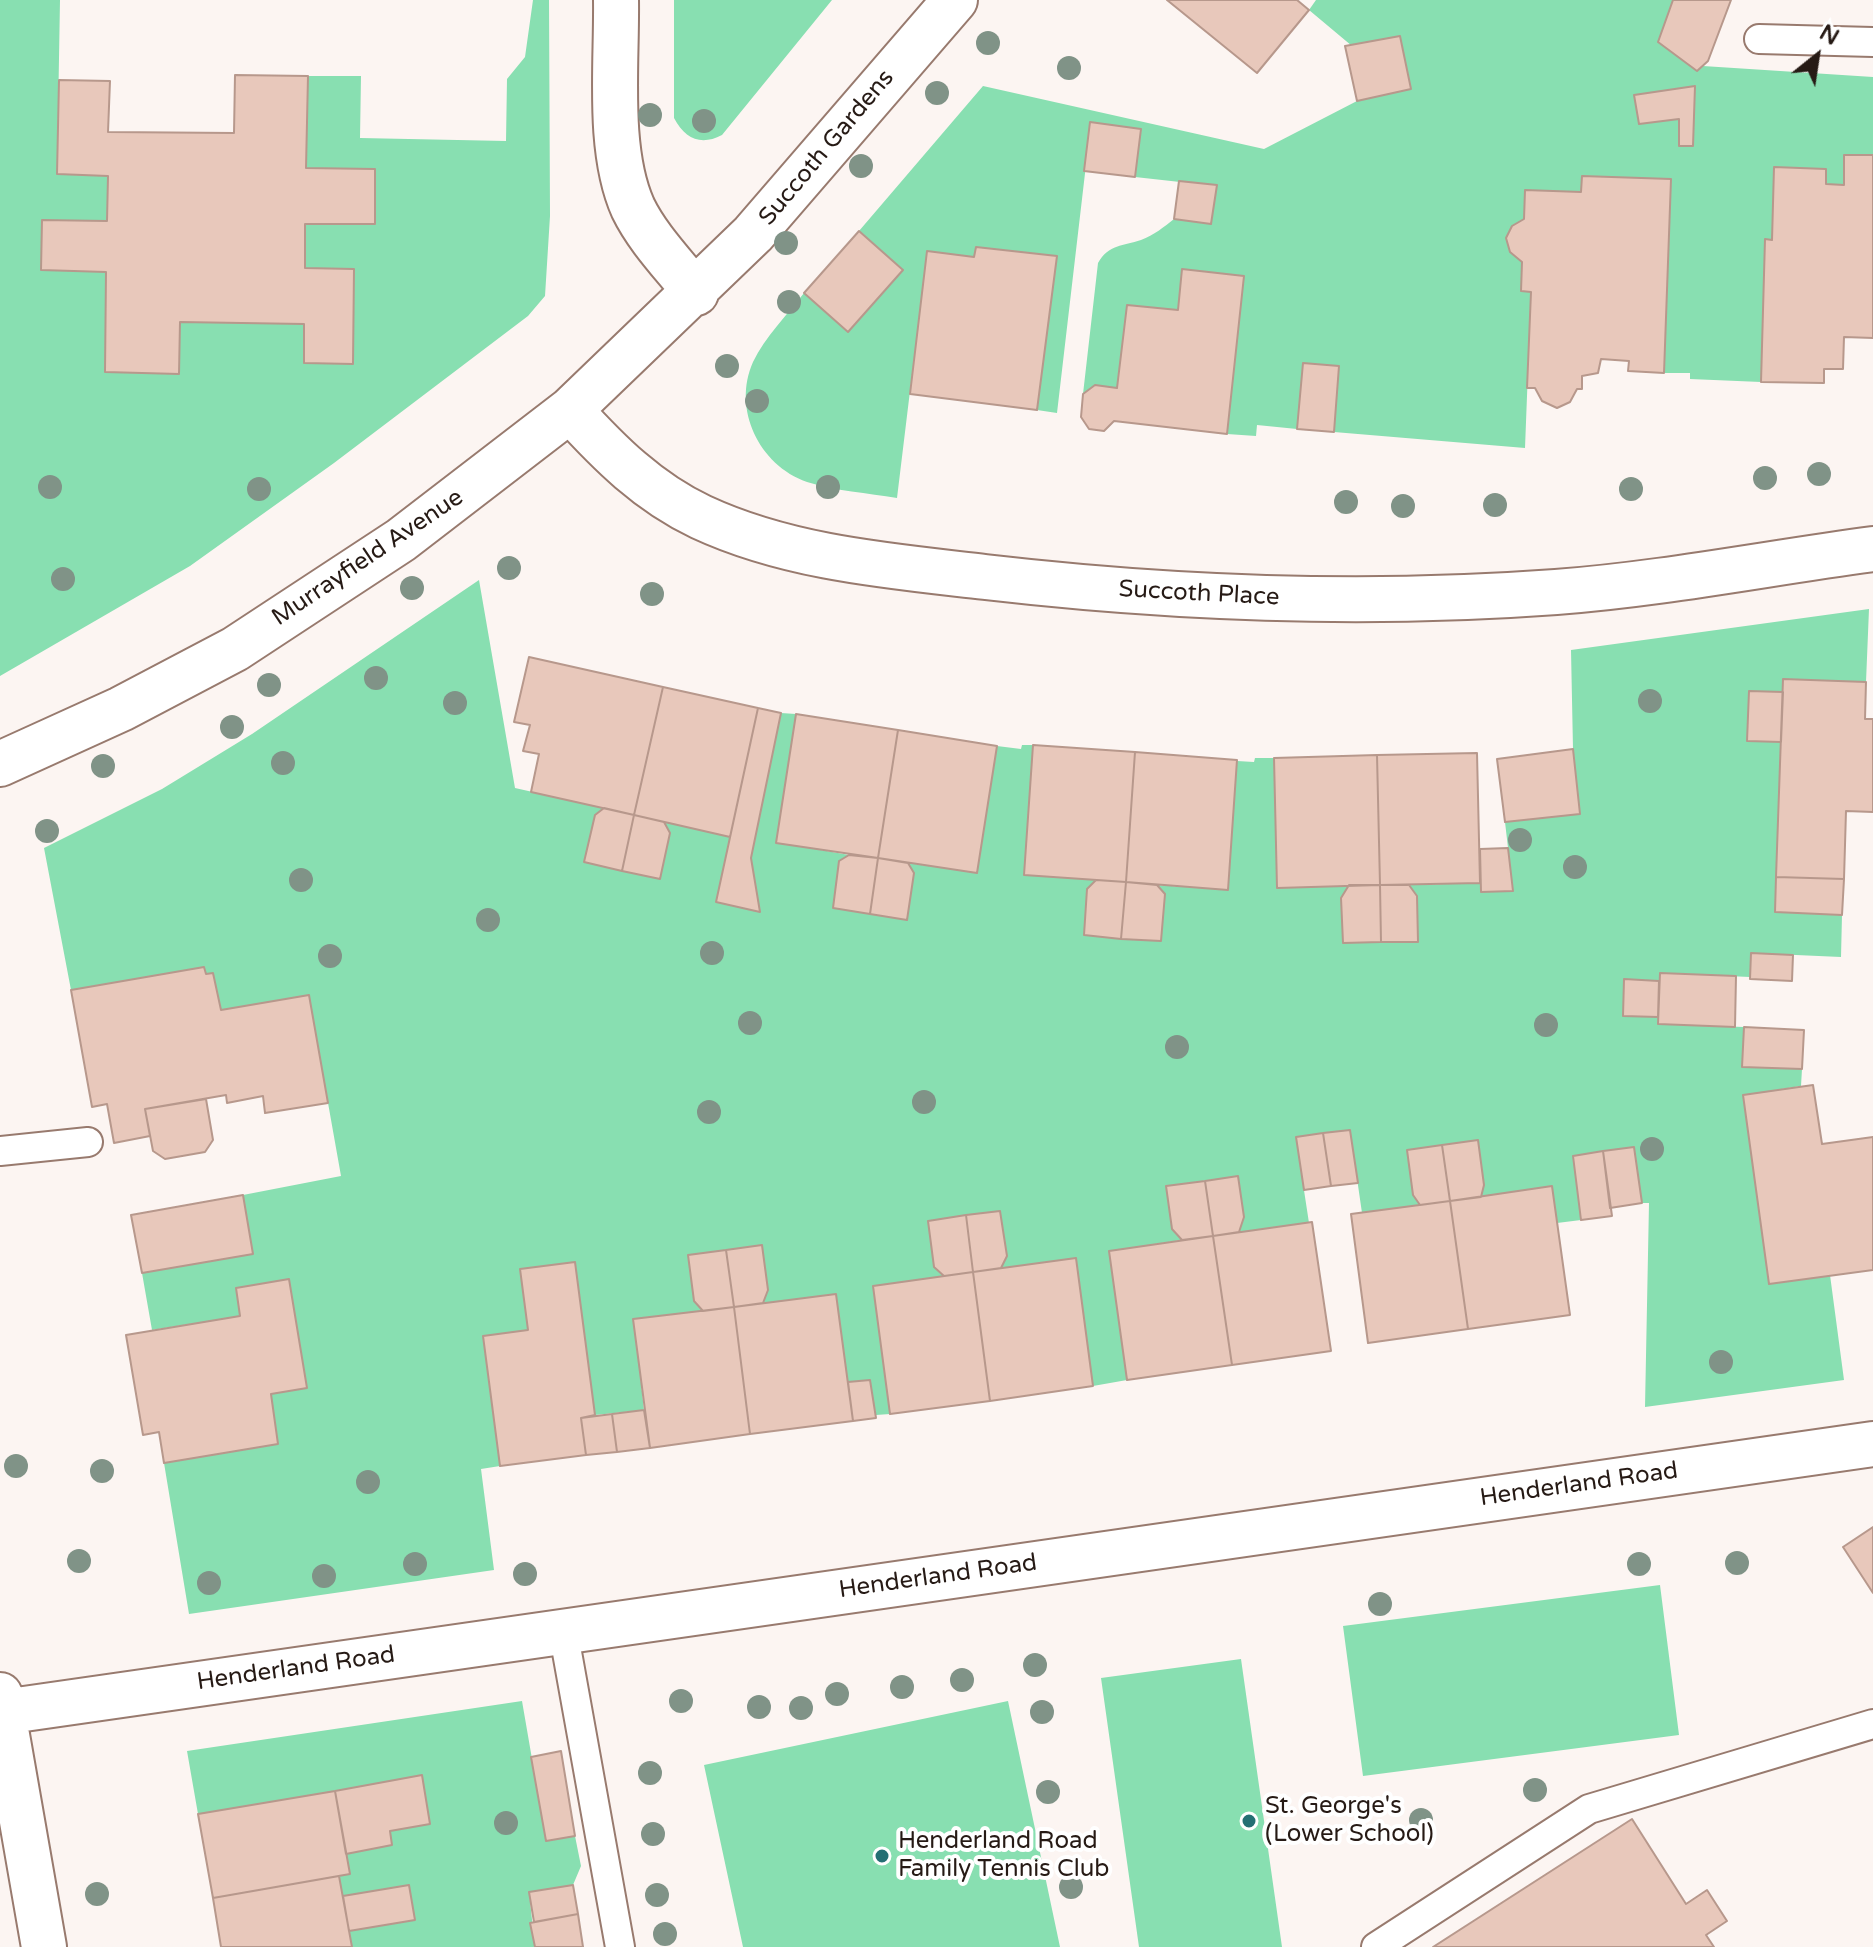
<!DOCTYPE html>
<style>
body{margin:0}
#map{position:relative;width:1873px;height:1947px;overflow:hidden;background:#fcf5f2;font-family:"Varela Round",sans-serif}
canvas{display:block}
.north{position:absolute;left:1777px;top:16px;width:80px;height:80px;-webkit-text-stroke:6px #fff;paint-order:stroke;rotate:30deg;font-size:22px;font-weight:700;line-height:32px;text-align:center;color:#261a15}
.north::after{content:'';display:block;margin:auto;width:28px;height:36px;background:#261a15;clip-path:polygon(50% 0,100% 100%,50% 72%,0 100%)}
</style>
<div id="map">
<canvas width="1873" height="1947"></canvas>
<div class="north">N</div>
</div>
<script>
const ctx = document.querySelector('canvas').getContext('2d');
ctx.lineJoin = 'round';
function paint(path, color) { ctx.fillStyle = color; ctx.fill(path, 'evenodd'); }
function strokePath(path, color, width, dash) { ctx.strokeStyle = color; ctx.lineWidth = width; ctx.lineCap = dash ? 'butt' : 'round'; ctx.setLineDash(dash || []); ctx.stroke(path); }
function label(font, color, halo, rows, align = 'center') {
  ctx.font = font + ' "Varela Round",sans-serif'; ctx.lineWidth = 8; ctx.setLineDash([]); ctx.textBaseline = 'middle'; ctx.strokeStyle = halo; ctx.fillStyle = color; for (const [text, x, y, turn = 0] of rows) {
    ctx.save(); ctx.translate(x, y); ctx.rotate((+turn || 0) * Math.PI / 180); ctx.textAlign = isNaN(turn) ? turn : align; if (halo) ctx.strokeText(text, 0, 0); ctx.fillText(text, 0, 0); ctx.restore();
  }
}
paint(new Path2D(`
 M0,0h60l-3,174 51,2 -1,45 -65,-1 -1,50 65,2 -1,100 74,2 1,-52 124,2v39h49l1,-94 -49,-1v-44h70v-55l-69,-1 2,-92h53l-1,62 146,3 1,-62 18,-22 8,-57h16l1,216 -5,80 -17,20 -194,147 -144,103 -190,110z
 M674,0h158l-110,135c-21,11 -37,4 -48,-17z
 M1316,0h357l-15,42 39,29 6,-5 170,11v78h-29v30l-18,-1v-15l-52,-1 -2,72h-7l-4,142 -71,-3v-6h-26l7,-193 -88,-4 -2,16 -56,-2 -1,29 -12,7 -6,12 4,14 12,10 -1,29 10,1 -6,156 -191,-16 -31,-69 -6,66 -40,-4 -1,11 -29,-2 16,-158 -61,-7 -4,41 -51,-5 -10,83 -21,-3 -13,9 15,-131c11,-19 25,-17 43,-23 13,-5 23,-13 33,-21l37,4 5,-37 -81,-9 6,-48 -50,-7 -34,291 -20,-3 20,-154 -81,-9 -2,10 -47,-6 -30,247c-29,-5 -62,-7 -90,-16 -48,-17 -75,-73 -54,-120 12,-25 34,-47 51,-69l44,39 55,-62 -44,-39 124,-145 281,63 93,-48 54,-12 -11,-53 -48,10 -43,-36zM1694,87l-1,59h-14v-27l-40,5 -5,-29z
 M479,580l36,208 89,20 -19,54 74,17 11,-45 -6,-12 66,15 -14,65 44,10 -9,-54 30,-145 15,1 -20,128 73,13 -10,6 -6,47 74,12 1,-57 69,10 20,-127 24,3 1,-4h11l-9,130 72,5 -9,9 -2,46 76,6 4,-47 -8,-9 71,5 9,-129 17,1 1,-4h19l4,129 71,-2 -8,13 2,45 74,-1v-46l-8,-11 71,-2 1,9 32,-1 -8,-69 75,-8 -7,-65 -2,-99 298,-41 -3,73 -82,-3 -1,13 -34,-1 -2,50 34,1 -6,169 67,4 -1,42 -90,-4 -1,24 -90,-4 -1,8 -34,-2 -2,36 35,2v7l86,3 -1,40 59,2 -1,17 -58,9 26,188 61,-8 14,105 -199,27 4,-204h-7l-9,-56 -60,9 8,64 -24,3 -5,-37 -71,11 3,-12 -6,-45 -71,10 6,45 7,10 -58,8 -12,-83 -54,8 13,85 -70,9 5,-15 -6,-41 -72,10 6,43 10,11 -73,11 18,129 -34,6 -17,-127 -75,9 6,-12 -7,-45 -72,10 6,46 10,9 -71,10 17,128 -14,1 -6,-35 -22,2 -12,-88 -73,9 5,-13 -6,-45 -74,10 15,56 -69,8 10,91 -49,5 -20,-152 -55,6 8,61 -45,6 17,130 -19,3 13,101 -305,44 -25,-151 114,-19 -7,-50 36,-6 -18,-108 -53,8 4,28 -88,14 -10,-57 111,-19 -10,-59 98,-19 -32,-180 -88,14 -8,-37 -7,1 -3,-7 -132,23 -27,-142 118,-59 90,-55z
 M1660,1585l19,150 -316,41 -20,-150z
 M1241,1659l41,288h-143l-38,-269z
 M522,1701l24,139 29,-4 6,30 -8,19 -44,7 6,55h-183l-3,-16 66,-11 -7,-35 -65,11 -4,-20 11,-2 -4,-20 46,-9 -2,-14 32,-55 -224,38 -11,-63z
 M1008,1701l52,246h-317l-39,-182z`), '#88dfb1');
const building = new Path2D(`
 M1167,0h130l12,10 -52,63z
 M1673,0h58l-23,61 -11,10 -39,-29z
 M1400,36l11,53 -54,12 -12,-55z
 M235,75l73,1 -2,92 69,1v55h-70v44l49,1 -1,95 -49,-1v-39l-124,-2 -1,52 -74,-2 1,-100 -65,-2 1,-50 65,1 1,-45 -51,-2 2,-94 51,1 -2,51 126,1z
 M1695,86l-2,60h-14v-27l-40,5 -5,-29z
 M1090,122l51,7 -6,48 -51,-6z
 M1844,155h29v183l-29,-1 -1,32h-19v14l-63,-1 4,-143 7,1 2,-73 52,2v15l18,1z
 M1582,176l89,3 -7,194 -36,-2 1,-10 -28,-2 -3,14 -16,3v13h-5l-7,13 -13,6 -15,-7 -7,-13h-8l4,-96 -10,-1 1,-29 -12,-10 -4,-14 6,-12 12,-7 1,-29 56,2z
 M1179,181l38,4 -6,39 -37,-5z
 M859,231l44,39 -55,62 -44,-39z
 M976,247l81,9 -20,154 -127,-16 17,-143 47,6z
 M1182,269l62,7 -17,158 -113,-13 -10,10 -15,-2 -8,-12 2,-23 12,-9 22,3 10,-83 51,5z
 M1303,363l36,3 -5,66 -37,-3z
 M529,657l134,30 -29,128 -103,-23 8,-38 -16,-3 7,-26 -16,-3z
 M1783,679l83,3 -1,37h8v93l-27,-1 -2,68 -68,-2z
 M663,687l95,21 -28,129 -96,-22z
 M1749,691l34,1 -2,50 -34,-1z
 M758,708l23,5 -30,145 9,54 -44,-10z
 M796,714l102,16 -20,128 -102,-15z
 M898,730l99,16 -20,127 -99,-15z
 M1033,745l102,7 -9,130 -102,-7z
 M1573,749l7,65 -75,8 -8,-63z
 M1135,752l102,8 -9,130 -102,-8z
 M1477,753l3,130 -100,2 -3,-130z
 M1377,755l3,130 -103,3 -3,-130z
 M604,808l30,7 -12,56 -38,-9 11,-47z
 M634,815l30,7 6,11 -10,46 -38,-8z
 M1508,848l5,43 -32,1 -1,-43z
 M849,855l29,3 -8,56 -37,-6 6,-47z
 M878,858l30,5 6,10 -7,47 -37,-6z
 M1776,877l68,2 -2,36 -67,-3z
 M1096,880l30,2 -5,57 -37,-4 3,-46z
 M1126,882l31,3 8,9 -4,47 -40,-2z
 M1349,885h31l1,57 -38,1 -2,-45z
 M1380,885h29l8,11 1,46h-37z
 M1751,953l42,2 -1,26 -42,-2z
 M204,967l2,7 7,-1 8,37 88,-15 19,108 -63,10 -2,-17 -36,7 -1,-8 -81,14 5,27 -36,7 -7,-39 -15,3 -21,-117z
 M1660,973l76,3 -1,51 -77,-3z
 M1624,979l35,2 -1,36 -35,-1z
 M1744,1027l60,3 -2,39 -60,-2z
 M1813,1085l9,59 51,-7v133l-104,14 -26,-189z
 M206,1099l7,41 -8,12 -40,7 -12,-8 -8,-42z
 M1350,1130l8,53 -27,3 -8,-53z
 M1323,1133l8,53 -27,4 -8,-53z
 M1478,1140l6,45 -3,12 -31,4 -8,-56z
 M1442,1145l8,56 -30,4 -7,-10 -6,-45z
 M1634,1147l8,56 -32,5 -7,-57z
 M1603,1151l9,65 -31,4 -8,-64z
 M1238,1176l6,41 -5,15 -26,4 -8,-55z
 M1205,1181l8,55 -31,4 -10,-11 -6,-43z
 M1552,1186l18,129 -102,14 -18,-128z
 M243,1195l10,59 -111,19 -11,-58z
 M1450,1201l18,128 -100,14 -17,-129z
 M1000,1211l7,45 -6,12 -28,4 -7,-57z
 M966,1215l7,57 -29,4 -10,-9 -6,-46z
 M1312,1222l19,129 -99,14 -19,-129z
 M1213,1236l19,129 -105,15 -18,-129z
 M762,1245l6,45 -5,13 -29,4 -8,-57z
 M726,1250l8,57 -31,4 -9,-10 -6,-46z
 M1076,1258l17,128 -103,15 -17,-129z
 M575,1262l20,153 -14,3 5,37 -86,11 -17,-130 45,-6 -8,-61z
 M973,1272l17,129 -100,13 -17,-128z
 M289,1279l18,109 -36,6 7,50 -114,19 -5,-31 -16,3 -17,-100 114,-19 -4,-28z
 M836,1294l17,127 -103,13 -16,-127z
 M734,1307l16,127 -100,14 -17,-129z
 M870,1380l6,38 -23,3 -5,-39z
 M644,1410l6,38 -33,4 -5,-38z
 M612,1414l5,38 -31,3 -5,-37z
 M1873,1527v66l-30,-46z
 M561,1751l14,85 -29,5 -15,-84z
 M422,1775l8,49 -40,7 2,14 -46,9 -11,-63z
 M335,1791l15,83 -137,24 -15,-84z
 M1632,1819l54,85 21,-14 20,31 -21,14 8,12h-281z
 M339,1876l13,71h-131l-8,-49z
 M409,1885l6,35 -66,11 -6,-35z
 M573,1885l5,29 -44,8 -5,-30z
 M578,1914l5,33h-48l-5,-24z`);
paint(building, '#e8c8bb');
strokePath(building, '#b7988c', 2);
const lane = new Path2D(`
 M1759,39l114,3
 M0,1151l88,-9
 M563,1630l57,317
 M1376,1947l213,-138 284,-85`);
const street = new Path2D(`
 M616,0c1,64 -9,150 17,208 15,31 42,58 63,85
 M570,410c39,43 78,82 131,107 88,41 189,49 284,60 190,22 381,29 571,15 106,-8 212,-29 317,-43
 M0,764l121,-55 114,-60 166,-109 169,-130 183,-176 202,-234
 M0,1695l44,252
 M3,1712l1870,-268`);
strokePath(lane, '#987a6e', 32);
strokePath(street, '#987a6e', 48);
strokePath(lane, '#fff', 28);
strokePath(street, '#fff', 44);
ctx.fillStyle = '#809387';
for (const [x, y] of [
 [988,43],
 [1069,68],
 [937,93],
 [650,115],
 [704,121],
 [861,166],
 [786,243],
 [789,302],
 [727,366],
 [757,401],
 [1819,474],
 [1765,478],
 [50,487],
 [828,487],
 [259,489],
 [1631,489],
 [1346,502],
 [1495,505],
 [1403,506],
 [509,568],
 [63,579],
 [412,588],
 [652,594],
 [376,678],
 [269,685],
 [1650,701],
 [455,703],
 [232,727],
 [283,763],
 [103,766],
 [47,831],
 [1520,840],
 [1575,867],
 [301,880],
 [488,920],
 [712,953],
 [330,956],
 [750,1023],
 [1546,1025],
 [1177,1047],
 [924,1102],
 [709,1112],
 [1652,1149],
 [1721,1362],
 [16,1466],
 [102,1471],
 [368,1482],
 [79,1561],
 [1737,1563],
 [415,1564],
 [1639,1564],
 [525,1574],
 [324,1576],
 [209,1583],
 [1380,1604],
 [1035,1665],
 [962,1680],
 [902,1687],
 [837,1694],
 [681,1701],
 [759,1707],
 [801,1708],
 [1042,1712],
 [650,1773],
 [1535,1790],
 [1048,1792],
 [1421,1820],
 [506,1823],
 [653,1834],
 [1071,1887],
 [97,1894],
 [657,1895],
 [665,1934]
]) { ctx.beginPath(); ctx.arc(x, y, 12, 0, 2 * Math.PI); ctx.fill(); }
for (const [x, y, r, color] of [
 [1249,1821,8,"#246f73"],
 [882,1856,8,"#246f73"]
]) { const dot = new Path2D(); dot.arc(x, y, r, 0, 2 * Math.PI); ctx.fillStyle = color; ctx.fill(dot); strokePath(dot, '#fff', 3); }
label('24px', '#261a15', '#fff', [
 ["Succoth Gardens",827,148,-50],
 ["Murrayfield Avenue",368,558,-34],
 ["Succoth Place",1199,594,3],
 ["Henderland Road",1579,1485,-8],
 ["Henderland Road",938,1577,-8],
 ["Henderland Road",296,1669,-8]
]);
label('24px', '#261a15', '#fff', [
 ["St. George's",1265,1807],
 ["(Lower School)",1265,1835],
 ["Henderland Road",898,1842],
 ["Family Tennis Club",898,1870]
], 'left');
</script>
